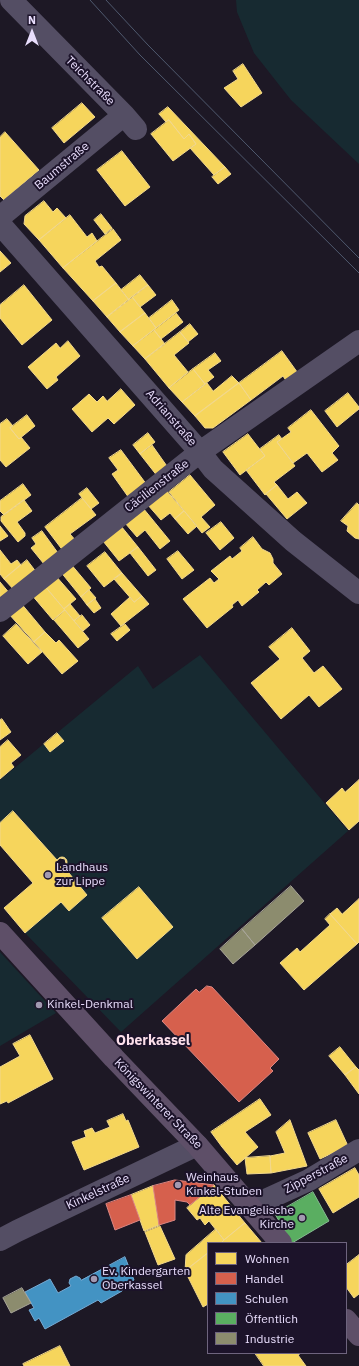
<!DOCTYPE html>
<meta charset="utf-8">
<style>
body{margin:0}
#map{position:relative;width:359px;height:1366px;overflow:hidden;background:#1d1825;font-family:"IBM Plex Sans",sans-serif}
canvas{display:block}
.legend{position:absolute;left:207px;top:1242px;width:140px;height:112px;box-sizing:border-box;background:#1c132a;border:1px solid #6e647e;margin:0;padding:5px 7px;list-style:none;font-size:12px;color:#e9defd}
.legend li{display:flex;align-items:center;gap:8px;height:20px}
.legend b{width:20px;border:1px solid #6e647e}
.north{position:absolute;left:12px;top:12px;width:40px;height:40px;-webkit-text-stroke:3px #1c132a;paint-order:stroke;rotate:0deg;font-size:11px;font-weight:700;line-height:16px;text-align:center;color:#e9defd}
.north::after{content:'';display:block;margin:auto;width:14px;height:18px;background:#e9defd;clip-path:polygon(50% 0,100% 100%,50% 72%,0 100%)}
</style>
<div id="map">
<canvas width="359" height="1366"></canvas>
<ul class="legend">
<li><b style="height:11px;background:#f6d55c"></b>Wohnen</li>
<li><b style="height:11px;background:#d6604d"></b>Handel</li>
<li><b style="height:11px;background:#4393c3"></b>Schulen</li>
<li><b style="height:11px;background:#5aae61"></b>Öffentlich</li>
<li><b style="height:11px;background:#8c8c6e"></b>Industrie</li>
</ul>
<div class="north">N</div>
</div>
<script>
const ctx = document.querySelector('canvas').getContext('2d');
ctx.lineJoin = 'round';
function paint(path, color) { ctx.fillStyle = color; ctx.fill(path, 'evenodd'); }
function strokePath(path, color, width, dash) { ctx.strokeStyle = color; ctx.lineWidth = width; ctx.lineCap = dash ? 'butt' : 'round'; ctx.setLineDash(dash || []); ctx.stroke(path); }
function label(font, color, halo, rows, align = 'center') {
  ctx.font = font + ' "IBM Plex Sans",sans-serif'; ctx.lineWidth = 4; ctx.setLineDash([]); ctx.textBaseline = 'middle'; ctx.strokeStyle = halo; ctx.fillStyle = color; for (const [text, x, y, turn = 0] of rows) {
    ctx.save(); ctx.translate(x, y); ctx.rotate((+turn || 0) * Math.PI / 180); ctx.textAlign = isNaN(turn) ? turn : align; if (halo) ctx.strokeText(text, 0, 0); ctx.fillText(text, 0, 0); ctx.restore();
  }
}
paint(new Path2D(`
 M236,0h123v164l-68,-64 -37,-47 -17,-41z
 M200,655l148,176 -227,201 -96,-99 36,-31 8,9 18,-16 -23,-28 2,-4 -1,-4 -5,-1 -3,2 -43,-49 -14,12v-43l138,-114 15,23z
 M0,952l56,61 -56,33z`), '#172a31');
const homes = new Path2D(`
 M243,64l19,29 -21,14 -17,-19 14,-9 -5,-8z
 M82,103l13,14 -31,26 -12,-15z
 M168,107l57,60 -11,8 -24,-27 6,-4 -7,-10 -5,5 -15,-19 -3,2 -7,-8z
 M169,120l15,19 5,-5 7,10 -23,17 -22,-27z
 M5,132l34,38 -35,30 -4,-4v-59z
 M122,151l28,36 -25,19 -28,-36z
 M225,167l6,7 -13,10 -6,-7z
 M44,201l9,11 4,-4 9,10 -27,22 -15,-16 1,-8z
 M101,214l11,14 -7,6 -11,-14z
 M70,215l17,22 5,-4 5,8 -34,27 -24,-28z
 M113,229l8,11 -26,21 4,6 3,-1 14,17 -23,18 -30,-33z
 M0,251l11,12 -11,9z
 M140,275l8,10 -19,15 -8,-10z
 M116,283l13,17 -22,17 -14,-16z
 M24,285l28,35 -30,25 -22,-27v-13z
 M148,285l8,10 -16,12 -8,-10z
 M132,297l13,16 -25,19 -13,-15z
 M172,300l7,10 -23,18 -7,-10z
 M145,313l11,15 -23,18 -13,-14z
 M176,313l7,9 -22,17 -7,-9z
 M190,324l8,10 -10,8 -8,-10z
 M154,330l11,14 -20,15 -12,-13z
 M180,332l9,11 -15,12 14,17 -19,16 -24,-29z
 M68,341l12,15 -24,21 2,3 -11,9 -19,-22 28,-24 4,5z
 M282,351l18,25 -11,9 -6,-9 -32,24 -12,-17z
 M215,353l6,8 -13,9 6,7 -9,7 -12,-15z
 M193,369l12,15 -23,18 -13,-14z
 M232,376l7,7 -44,33 -13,-14 25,-19 6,8z
 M239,383l12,17 -38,28h-8l-10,-12z
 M121,389l14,16 -21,19 -6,-6 -16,14 -20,-23 17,-15 8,8 6,-6 4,5z
 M348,393l11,14v2l-22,18 -12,-16z
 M311,410l28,36 -7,7 6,7 -16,12 -15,-19 -14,10 -16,-21 14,-10 -3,-4z
 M27,415l8,11 -16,13 -9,-11z
 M7,419l6,7 -3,2 9,11 2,-2 9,11 -24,19 -6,-7v-36z
 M148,433l7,9 -15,12 -7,-9z
 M248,434l17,22 -25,19 -17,-23z
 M279,435l3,4 -5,3 18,24 -21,16 3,3 -12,10 -19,-25 19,-14 -5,-7z
 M152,445l17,24 -11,8 -18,-23z
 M121,450l26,35 -18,13 -17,-24 6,-4 -9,-12z
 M190,475l25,30 -14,12 9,10 -8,6 -33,-41z
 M23,484l8,11 -27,20 -4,-4v-10z
 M277,485l11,14 9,-7 10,11 -20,16 -21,-25z
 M87,488l12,15 -8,6 -12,-15z
 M165,489l19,22 -9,8 -5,-6 -9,7 -14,-16z
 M82,498l14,17 -26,19 7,8 -13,10 -19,-25z
 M24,500l8,11 -15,11 8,11v3l-7,6 -17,-21v-4z
 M357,503l2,2v34l-4,-1 -8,-7 1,-5 -7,-5z
 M143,508l27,33 -10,8 -15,-19 -8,7 -12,-14z
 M184,511l13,15 -9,8 -13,-15z
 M221,522l13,16 -14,12 -14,-17z
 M0,526l8,10 -8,5z
 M121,526l17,21 -19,14 -16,-20z
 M42,531l16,22 -14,11 -13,-16 5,-4 -4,-6z
 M253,537l9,12 8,4 3,6v4l9,11 -13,11 -3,-3 -9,8 2,2 -17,14 -4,-6 -6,5 1,2 -26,21 -24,-29 27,-21 4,5 5,-4 -8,-8 19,-15 2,3 10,-8 -2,-3z
 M138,547l18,23 -8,6 -18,-23z
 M0,550l11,14 6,-4 4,5 -17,14 -4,-5z
 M178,551l16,19 -12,9 -15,-20z
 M105,552l17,21 -18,14 -17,-21z
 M27,560l10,13 -22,18 -11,-12z
 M70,563l21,25 -10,9 -21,-26z
 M122,573l20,23 -8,6 -20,-23z
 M55,575l21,24 -12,10 -21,-25z
 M0,582l11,13 -11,7z
 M43,584l22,26 -12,10 -22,-26z
 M89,590l7,8 -9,7 -6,-8z
 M142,596l7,8 -28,22 -10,-12 19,-17 4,5z
 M95,599l6,9 -7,5 -7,-8z
 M20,602l25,30 -11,10 -26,-29z
 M70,604l10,12 -6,5 -10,-12z
 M65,610l24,29 -11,9 -24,-28z
 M82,615l8,10 -7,6 -9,-10z
 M16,624l26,28 -14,12 -25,-28z
 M125,624l5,6 -13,11 -6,-7z
 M292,628l18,23 -8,7 12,15 9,-7 19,23 -23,18 -10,-12 -28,24 -30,-36 29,-24 -11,-12z
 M45,632l11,11 3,-3 19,21 -16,13 -28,-32z
 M2,719l9,13 -11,8v-20z
 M57,733l7,8 -14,11 -6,-8z
 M8,740l13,15 -10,8 3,4 -14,12v-32z
 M359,780v41l-10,9 -23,-27 16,-15 3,4z
 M13,811l44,49 3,-2 5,1 1,4 -2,4 23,28 -18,16 -8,-9 -36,31 -21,-25 29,-25 -33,-38v-22z
 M57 862a5 5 0 1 1 10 0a5 5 0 1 1-10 0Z
 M139,887l34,40 -36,32 -35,-41z
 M359,899v43l-2,2 -27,-30 7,-6 5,6z
 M330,914l27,30 -53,46 -24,-27 17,-15 3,4 30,-27 -5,-6z
 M30,1035l23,44 -45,24 -1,-2 -7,3v-37l20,-11 -7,-12z
 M340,1047l16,20 -11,8 -16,-19z
 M356,1067l3,3v24l-14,-19z
 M260,1099l11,16 -26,17 13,15 -21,18 -15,-18 -11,-15z
 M123,1114l3,7 2,-1 11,27 -55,23 -12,-28 14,-5 -2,-6 8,-3 3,5 15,-6 -3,-6z
 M290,1120l17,46 -36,7 -1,-17 15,-3 -9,-21z
 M336,1120l12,26 -28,13 -12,-26z
 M270,1156l1,17 -24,1 -2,-16z
 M355,1168l4,7v22l-26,16 -14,-24z
 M214,1185l31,38 -21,17 -15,-19 -4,4 -5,-7 -3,2 -10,-12z
 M153,1186l6,39 -15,6 -13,-36z
 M245,1223l17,20h-41l3,-3z
 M160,1226l15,33 -17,6 -13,-33z
 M216,1229l8,11 -3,3h-13v10l-23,18 1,-16z
 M208,1253v51l-5,3 -18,-36z
 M359,1255v39l-5,4 -8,-11v-22z
 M60,1346l10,20h-46l-1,-2z
 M255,1353h46l-3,2 8,11h-42z`);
paint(homes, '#f6d55c');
strokePath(homes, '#f2d88c', 1);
const shops = new Path2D(`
 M207,986l5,1 67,72 -9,9 3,3 -34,31 -77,-81 34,-32 3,3z
 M175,1180l39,5 -24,20 -3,-3 -12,-2v20l-16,5 -6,-39z
 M131,1195l9,25 -25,10 -9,-26z`);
paint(shops, '#d6604d');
strokePath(shops, '#dc8682', 1);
const schools = new Path2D(`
 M125,1257l9,23 -11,6 -1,5 -21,12 -3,-3 -53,29 -6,-11 -4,3 -6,-11 5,-2 -9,-16 25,-13 8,14 13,-7 -2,-3 1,-4 6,-3 4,2 1,2z`);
paint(schools, '#4393c3');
strokePath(schools, '#75aad4', 1);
const public = new Path2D(`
 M313,1192l16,29 -37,22 -17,-29z`);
paint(public, '#5aae61');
strokePath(public, '#85bc90', 1);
const industry = new Path2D(`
 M291,886l13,15 -49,44 -13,-16z
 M242,929l13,16 -22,19 -13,-15z
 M22,1288l9,15 -20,10 -8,-15z`);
paint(industry, '#8c8c6e');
strokePath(industry, '#a8a599', 1);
strokePath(new Path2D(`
 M11,0l113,115 12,14
 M0,217l124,-102
 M0,224l200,228 13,17 80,72 66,52
 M0,611l200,-159 159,-111
 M250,1207l59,-27 50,-30
 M0,1240l17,-9 180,-86`), '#544e64', 22);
strokePath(new Path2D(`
 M0,933l114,125 83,87 84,98
 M346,1320l13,15`), '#5e4f68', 22);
strokePath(new Path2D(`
 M90,0l50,55 219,218
 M106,0l42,45 211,213`), '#4f596e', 1);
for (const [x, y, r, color] of [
 [48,875,4,"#a299b1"],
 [39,1005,4,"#a299b1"],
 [178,1185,4,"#a299b1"],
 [302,1218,4,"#a299b1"],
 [94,1279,4,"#a299b1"]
]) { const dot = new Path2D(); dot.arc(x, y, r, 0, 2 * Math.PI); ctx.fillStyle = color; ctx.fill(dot); strokePath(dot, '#1c132a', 1.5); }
label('12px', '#e9defd', '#1c132a', [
 ["Teichstraße",90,81,45],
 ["Baumstraße",62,166,-40],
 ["Adrianstraße",171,418,49],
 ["Cäcilienstraße",157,486,-38],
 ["Königswinterer Straße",158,1104,46],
 ["Zipperstraße",316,1174,-28],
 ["Kinkelstraße",98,1192,-25]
]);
label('12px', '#e9defd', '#1c132a', [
 ["Landhaus",56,868],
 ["zur Lippe",56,882],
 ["Kinkel-Denkmal",47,1005],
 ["Weinhaus",186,1178],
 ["Kinkel-Stuben",186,1192],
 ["Alte Evangelische",294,1211,"right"],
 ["Kirche",294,1225,"right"],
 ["Ev. Kindergarten",102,1272],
 ["Oberkassel",102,1286]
], 'left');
label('bold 14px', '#fde0eb', '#1c132a', [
 ["Oberkassel",153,1041]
]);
</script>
